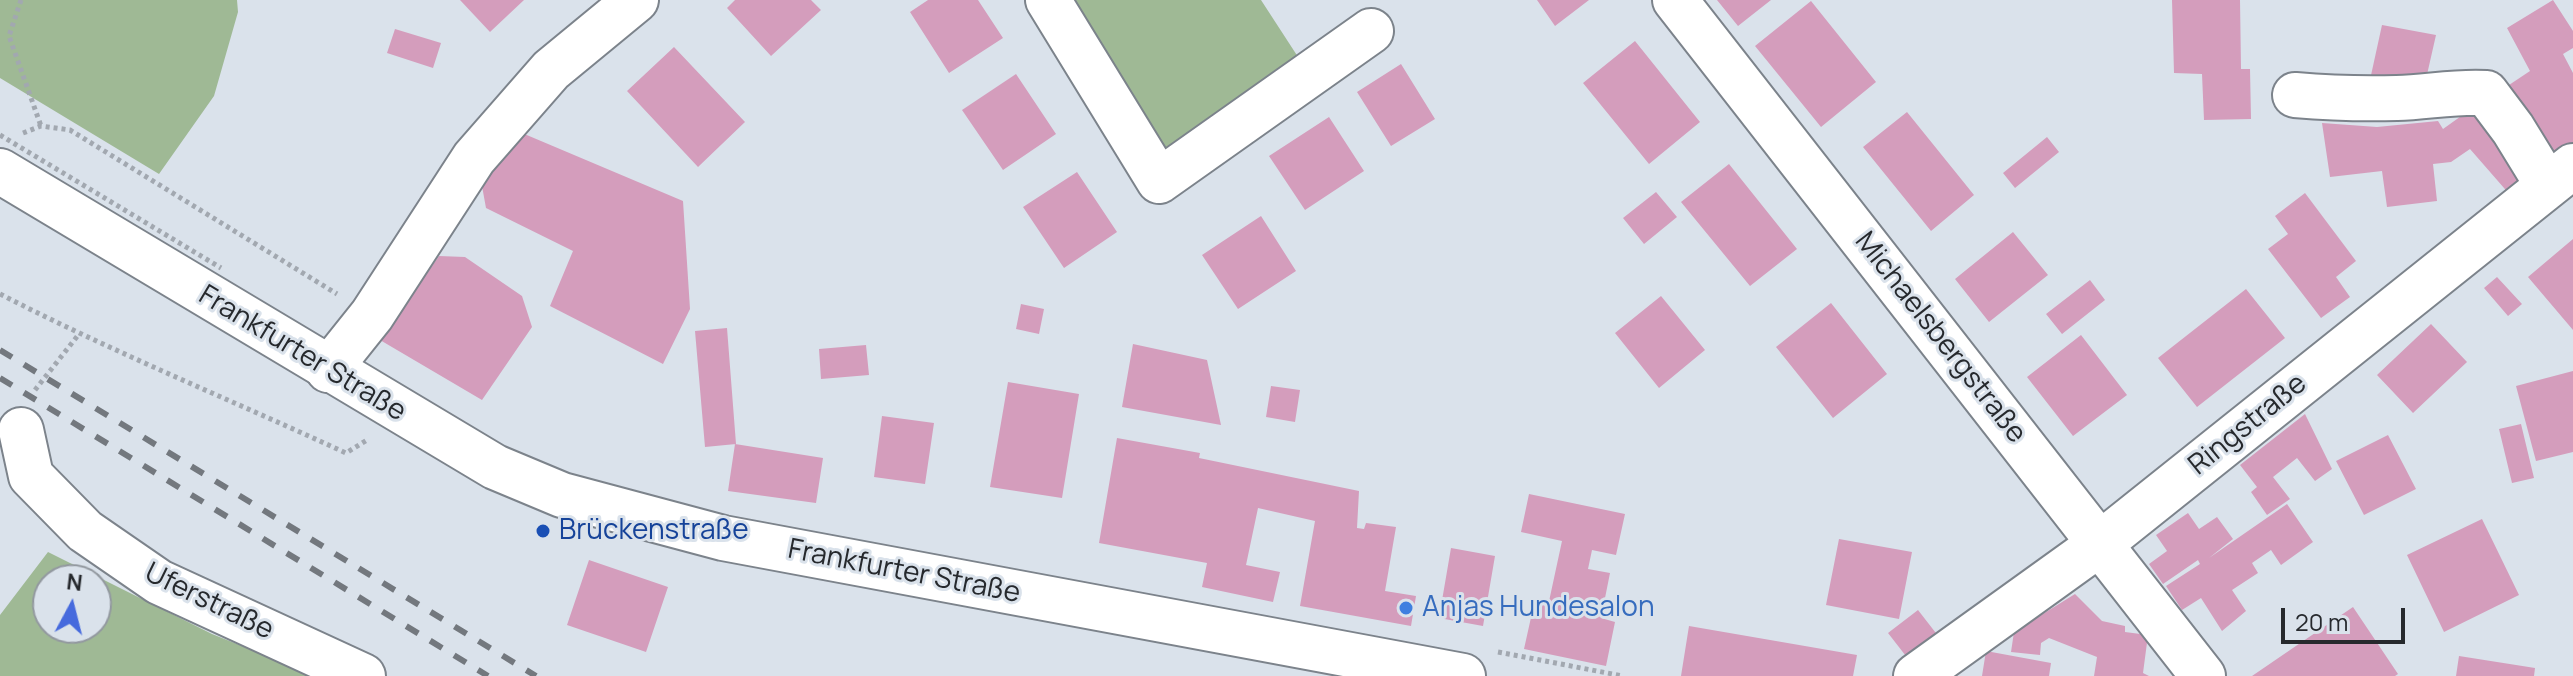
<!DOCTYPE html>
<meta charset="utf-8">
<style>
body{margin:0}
#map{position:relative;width:2573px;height:676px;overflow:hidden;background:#dae2eb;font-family:Manrope,sans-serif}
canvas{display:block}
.north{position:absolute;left:32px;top:564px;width:80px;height:80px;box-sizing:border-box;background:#dae2eb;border:2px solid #92989f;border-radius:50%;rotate:7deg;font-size:22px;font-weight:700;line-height:32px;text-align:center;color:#26292d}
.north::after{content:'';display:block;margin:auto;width:28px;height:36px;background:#466add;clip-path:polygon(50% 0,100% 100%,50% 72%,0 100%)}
.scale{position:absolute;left:2281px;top:608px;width:124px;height:36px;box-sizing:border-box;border:4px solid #26292d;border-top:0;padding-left:10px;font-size:24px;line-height:28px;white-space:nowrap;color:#26292d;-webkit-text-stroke:6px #dae2eb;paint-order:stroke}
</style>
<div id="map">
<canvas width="2573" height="676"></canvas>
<div class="north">N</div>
<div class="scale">20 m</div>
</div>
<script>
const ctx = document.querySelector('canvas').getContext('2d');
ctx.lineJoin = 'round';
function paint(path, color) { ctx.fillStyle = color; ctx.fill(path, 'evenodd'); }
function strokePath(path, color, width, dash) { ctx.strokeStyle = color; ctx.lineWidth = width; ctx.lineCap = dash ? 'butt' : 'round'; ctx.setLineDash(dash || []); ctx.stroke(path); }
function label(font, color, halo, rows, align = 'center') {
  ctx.font = font + ' Manrope,sans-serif'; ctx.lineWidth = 6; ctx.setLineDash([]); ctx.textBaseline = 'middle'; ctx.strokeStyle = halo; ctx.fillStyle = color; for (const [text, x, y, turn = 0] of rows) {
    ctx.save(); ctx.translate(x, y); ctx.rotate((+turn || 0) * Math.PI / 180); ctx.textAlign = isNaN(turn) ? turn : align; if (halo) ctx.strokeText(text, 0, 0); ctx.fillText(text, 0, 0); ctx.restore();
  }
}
paint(new Path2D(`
 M0,0h237l1,12 -24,84 -55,78 -159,-96z
 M1070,0h191l39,60 -136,91z
 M48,552l164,82 105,42h-317v-61zM48,580h48v48h-48z`), '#9fb995');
paint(new Path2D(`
 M460,0h64l-34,32z
 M735,0h76l10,10 -50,46 -44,-48z
 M928,0h50l25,38 -54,35 -39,-61z
 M1537,0h52l-34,26z
 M1717,0h54l-33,26z
 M2172,0h68l1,69h9l1,50 -47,1 -2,-46 -28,-1z
 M2553,0l20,31v17l-10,6 10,19v74l-30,18 -40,-76 27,-18 -23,-43z
 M1811,1l65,81 -55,45 -66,-81z
 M2382,25l54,10 -10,44 -58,10z
 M395,29l46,14 -8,25 -46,-15z
 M1635,41l65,81 -51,42 -66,-81z
 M674,47l71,75 -47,45 -71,-76z
 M1401,64l34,55 -44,27 -34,-54z
 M1016,74l40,60 -53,36 -41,-60z
 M2478,104l57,72 -24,20 -41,-47 -19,13 -18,2 4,37 -50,6 -5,-36 -52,6 -8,-54 55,4 61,-6 5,8z
 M1907,112l67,83 -43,36 -68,-84z
 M1329,117l35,54 -59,39 -36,-54z
 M522,133l161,68 7,108 -27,55 -113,-58 23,-55 -87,-43 -4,-22z
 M2047,137l12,15 -44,36 -12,-15z
 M1729,164l68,85 -47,37 -69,-84z
 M1077,172l40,60 -53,36 -41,-61z
 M1656,192l21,25 -33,27 -21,-26z
 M2305,193l51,68 -20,16 14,20 -29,21 -53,-69 20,-15 -13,-18z
 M1261,216l35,55 -58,38 -36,-54z
 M2013,232l35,43 -59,47 -34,-43z
 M2573,239v91l-45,-53z
 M439,256l26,1 57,39 10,31 -50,73 -102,-60z
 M2497,277l25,27 -14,12 -24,-28z
 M2090,280l15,20 -43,34 -16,-20z
 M2246,289l39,49 -88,69 -39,-49z
 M1661,296l44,54 -46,38 -44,-55z
 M1831,303l56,71 -54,44 -57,-71z
 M1021,304l23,5 -5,25 -23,-5z
 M2431,324l36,38 -54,51 -36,-38z
 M727,328l9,116 -31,3 -10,-116z
 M2081,335l46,60 -54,41 -46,-59z
 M1133,344l74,16 14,65 -99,-18z
 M866,345l3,30 -48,4 -2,-30z
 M2573,371v81l-37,9 -20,-75z
 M1008,382l71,12 -17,104 -72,-11z
 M1271,386l29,4 -5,32 -29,-5z
 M2305,414l27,55 -17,12 -18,-23 -24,19 17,22 -23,16 -16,-23 6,-5 -17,-22z
 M882,416l52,7 -9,61 -51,-7z
 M2521,424l13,54 -22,5 -13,-54z
 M2388,435l28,54 -52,26 -28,-54z
 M1117,438l83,15 -1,5 160,33 -2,37 7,1 2,-6 30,4 -11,64 31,5 -5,30 -111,-20 15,-85 -57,-13 -12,57 34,7 -7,30 -71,-15 5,-24 -108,-20z
 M735,444l88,14 -7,45 -88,-12z
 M1529,494l96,20 -9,41 -24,-5 -4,19 22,4 -9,45 14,4 -9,44 -82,-17 10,-45 14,2 14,-65 -41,-9z
 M2287,504l26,38 -32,23 -10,-15 -19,13 6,10 -26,17 14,21 -24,20 -21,-33 -19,12 -16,-24 34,-22 -2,-4 -35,24 -14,-20 18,-13 -11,-16 32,-22 11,16 18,-12 16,22 -24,19z
 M2482,519l37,76 -75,37 -37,-77z
 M1839,539l73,13 -13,67 -73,-14z
 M1451,548l44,8 -12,70 -44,-8z
 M589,560l79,27 -22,65 -79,-27z
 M2075,594l27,27 23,5v6l23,3 -5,38 6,3h-55l3,-19 -48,-19 -8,5 -1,12 -29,-3 3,-20z
 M2353,607l45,67 -3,2h-143z
 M1918,610l21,27 -30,23 -21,-27z
 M1689,626l168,29 -4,21h-172z
 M1986,651l65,12 -2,13h-67z
 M2459,656l76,12 -1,8h-78z`), '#d49dbc');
const minor = new Path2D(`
 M1048,0l111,181 212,-150
 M1675,0l528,676
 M2295,95c35,3 68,4 102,3 31,-1 59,-7 89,-5l27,36 35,57
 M328,370l44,-55 102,-157 77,-88 85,-70
 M21,430l10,46 54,55 74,51 204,94
 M1916,676l185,-133 472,-377`);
const major = new Path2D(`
 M0,171l495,296 67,28 161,43 740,138`);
strokePath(minor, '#7c838b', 48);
strokePath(major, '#7c838b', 48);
strokePath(new Path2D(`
 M21,0l-12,36 32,90
 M23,133l18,-7 29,4 267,164
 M0,294c113,58 231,106 346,159l21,-13
 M35,390l44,-56
 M1498,652l125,24`), '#a2a8b0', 5, [4, 4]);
strokePath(minor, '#fff', 44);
strokePath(major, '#fff', 44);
strokePath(new Path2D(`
 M0,350l536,326
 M0,378l488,298`), '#73787e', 6, [14, 14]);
strokePath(new Path2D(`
 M0,135l221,133`), '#a2a8b0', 5, [4, 4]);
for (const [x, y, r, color] of [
 [543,531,8,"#1a4fb4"],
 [1406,608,8,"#3f7fe0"]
]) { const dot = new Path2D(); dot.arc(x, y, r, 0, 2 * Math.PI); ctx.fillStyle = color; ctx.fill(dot); strokePath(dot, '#dae2eb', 3); }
label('28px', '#26292d', '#dae2eb', [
 ["Michaelsbergstraße",1940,338,52],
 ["Frankfurter Straße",302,354,31],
 ["Ringstraße",2248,425,-39],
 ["Frankfurter Straße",904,572,11],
 ["Uferstraße",209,602,26]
]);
label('28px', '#164399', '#dae2eb', [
 ["Brückenstraße",559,531]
], 'left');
label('28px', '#366cbe', '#dae2eb', [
 ["Anjas Hundesalon",1422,608]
], 'left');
</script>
